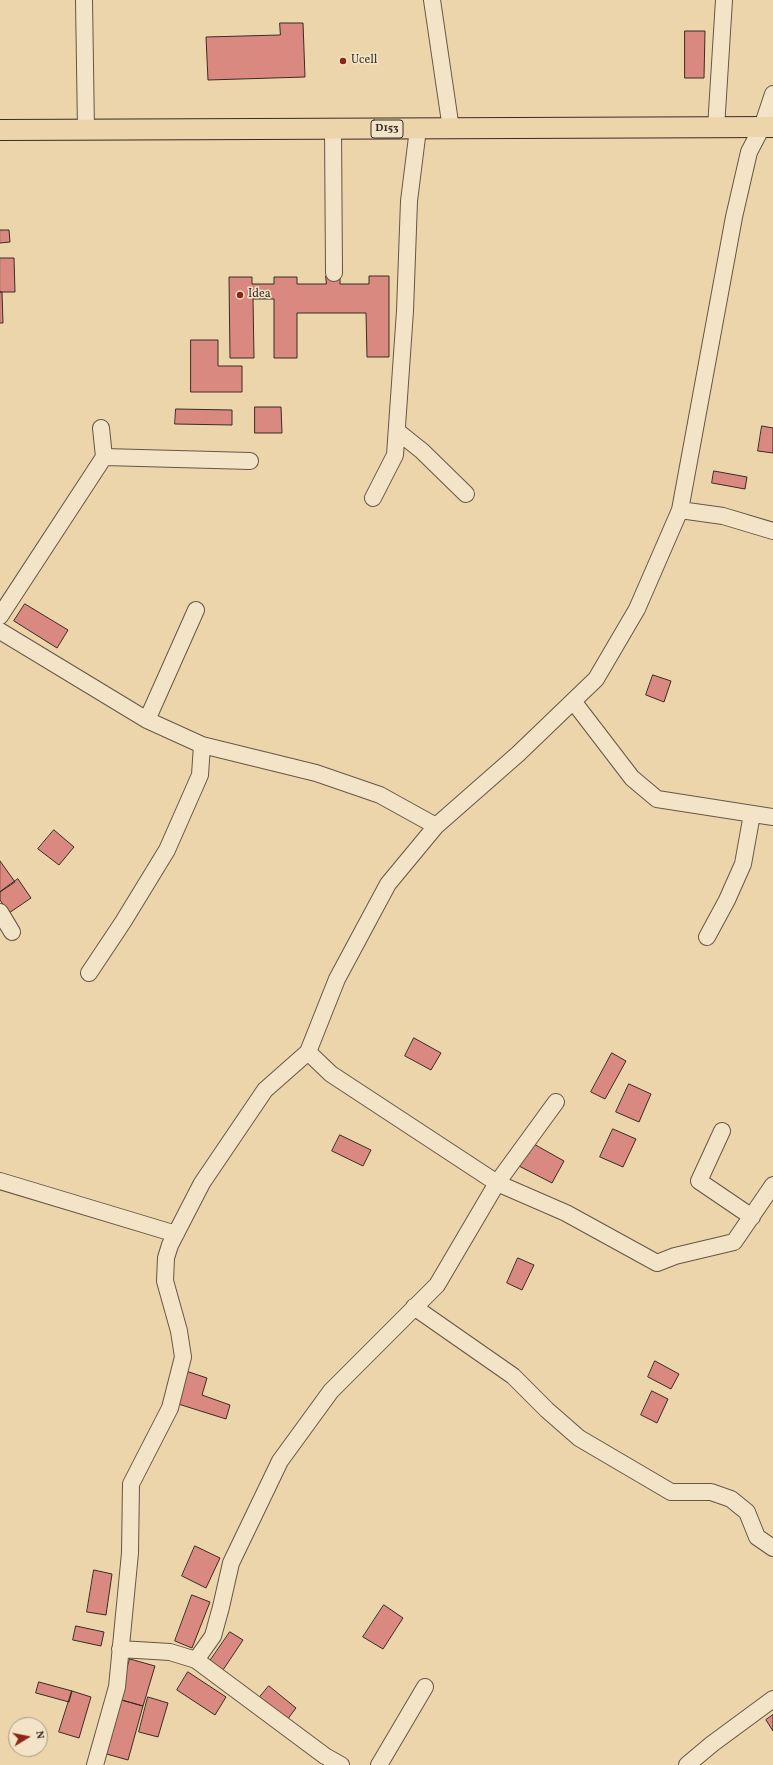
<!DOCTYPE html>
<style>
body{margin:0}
#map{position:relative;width:773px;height:1765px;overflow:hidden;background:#edd5ab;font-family:Vollkorn,serif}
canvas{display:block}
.north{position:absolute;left:8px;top:1717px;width:40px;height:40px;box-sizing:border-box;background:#f3e4c8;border:1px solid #a89a87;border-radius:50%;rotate:80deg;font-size:11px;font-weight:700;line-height:16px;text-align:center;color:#382c25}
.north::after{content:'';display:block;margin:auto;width:14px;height:18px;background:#8f2418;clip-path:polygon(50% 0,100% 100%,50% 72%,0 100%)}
</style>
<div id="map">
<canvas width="773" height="1765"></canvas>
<div class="north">N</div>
</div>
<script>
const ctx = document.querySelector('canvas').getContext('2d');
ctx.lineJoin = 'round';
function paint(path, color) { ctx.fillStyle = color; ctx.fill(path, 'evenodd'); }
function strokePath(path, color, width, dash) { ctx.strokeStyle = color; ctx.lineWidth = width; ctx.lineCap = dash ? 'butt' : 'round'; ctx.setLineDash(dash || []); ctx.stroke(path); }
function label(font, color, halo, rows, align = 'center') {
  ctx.font = font + ' Vollkorn,serif'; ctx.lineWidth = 3; ctx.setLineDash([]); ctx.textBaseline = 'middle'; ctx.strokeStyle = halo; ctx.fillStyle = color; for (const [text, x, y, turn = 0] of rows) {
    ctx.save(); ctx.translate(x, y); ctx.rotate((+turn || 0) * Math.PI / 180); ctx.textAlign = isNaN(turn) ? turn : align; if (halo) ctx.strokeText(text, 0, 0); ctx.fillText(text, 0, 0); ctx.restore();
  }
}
const building = new Path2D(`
 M280,23h23l2,54 -97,3 -2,-43 74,-2z
 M685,31h20l-1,47h-19z
 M0,230h9l1,12 -10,1z
 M0,258h14l1,34h-15z
 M326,276h14v8h29v-8h20v81h-22l-1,-44h-69v45h-23v-59h-21l1,59h-24l-1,-81h23v7h22v-7h23v7h29z
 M0,292h2l1,31h-3z
 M191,340h27v26h24v26h-51z
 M255,407h26l1,26h-27z
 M176,409l56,1v15l-57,-1z
 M762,426l11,2v25l-15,-2z
 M714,471l33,6 -2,12 -33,-6z
 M25,604l43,26 -11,18 -43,-27z
 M653,675l18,6 -7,21 -18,-7z
 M54,830l20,17 -15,18 -21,-16z
 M0,861l15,21 -15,10z
 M18,879l13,19 -22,15 -9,-13v-8z
 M414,1038l27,15 -10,17 -26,-14z
 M612,1053l14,8 -21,38 -14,-7z
 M629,1084l22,10 -12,28 -23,-10z
 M613,1129l23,10 -13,28 -23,-10z
 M340,1135l31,15 -8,16 -31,-15z
 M532,1143l32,18 -12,22 -33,-17z
 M518,1258l16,7 -12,25 -15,-7z
 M655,1361l24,13 -8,15 -23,-12z
 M186,1371l21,7 -5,17 28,10 -4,14 -51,-16z
 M652,1391l16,8 -11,24 -16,-8z
 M195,1546l25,12 -14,30 -24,-12z
 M94,1570l18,4 -6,41 -19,-3z
 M192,1595l18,7 -18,46 -17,-7z
 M384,1605l19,13 -20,31 -20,-12z
 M76,1626l28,6 -3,14 -28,-6z
 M230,1632l13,8 -20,30 -13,-9z
 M130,1659l25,7 -12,40 -25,-7z
 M188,1672l38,25 -11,18 -38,-25z
 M39,1682l33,9 -3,11 -33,-9z
 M269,1686l27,22 -9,12 -28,-22z
 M72,1691l19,6 -12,41 -20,-6z
 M148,1697l20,6 -10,34 -19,-5z
 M118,1699l25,7 -15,54 -25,-7z
 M773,1715v16l-7,-11z`);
paint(building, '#d9897f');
strokePath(building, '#382c25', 1);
const minor = new Path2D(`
 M84,0l2,130
 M432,0l19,129
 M716,128l8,-128
 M333,129l1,144
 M101,428l3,29
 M397,431l25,20 44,43
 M373,498l22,-43 10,-144 4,-110 9,-72
 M680,510l43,6 50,15
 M0,616l104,-159 146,4
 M0,631l147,89 55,25 114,28 64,22 56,31
 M573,701l59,77 25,21 116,18
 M147,720l49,-110
 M0,912l12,20
 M707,937l20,-37 16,-36 9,-50
 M89,973l34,-51 44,-72 33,-75 2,-30
 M556,1102l-59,81 69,30 91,50 18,-7 59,-14 39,-57
 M722,1131l-23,50 53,36
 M0,1181l176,53
 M414,1307l99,69 34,34 32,28 92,54h40l20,7 16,13 10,25 16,11
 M120,1649l50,3 26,8 129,96 16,9
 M196,1660l17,-24 8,-29 10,-44 49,-102 51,-70 106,-106 60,-102 -166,-109 -23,-22
 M95,1765l22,-78 13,-134 1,-69 39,-76 13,-51 -4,-26 -14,-50 1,-23 4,-13 32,-62 63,-93 43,-38 29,-73 51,-95 48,-58 82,-72 78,-75 41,-70 43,-99 54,-293 15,-65 13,-25 11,-33
 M379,1765l46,-78
 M687,1765l25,-21 61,-45`);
const major = new Path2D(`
 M0,130l773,-3`);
strokePath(minor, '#655646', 18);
strokePath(major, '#382c25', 22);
strokePath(minor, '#f3e4c8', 16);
strokePath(major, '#edd5ab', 20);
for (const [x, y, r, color] of [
 [343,61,4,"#8f2418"],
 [240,295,4,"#8f2418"]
]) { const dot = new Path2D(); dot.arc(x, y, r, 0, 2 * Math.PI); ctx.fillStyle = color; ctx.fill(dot); strokePath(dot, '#f3e4c8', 1.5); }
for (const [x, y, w] of [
 [387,129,32]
]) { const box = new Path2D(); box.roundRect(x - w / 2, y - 9, w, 18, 3); ctx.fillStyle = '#f3e4c8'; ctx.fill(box); strokePath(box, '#382c25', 1); }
label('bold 11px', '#382c25', null, [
 ["D153",387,129]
]);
label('12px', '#382c25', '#f3e4c8', [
 ["Ucell",351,61],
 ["Idea",248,295]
], 'left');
</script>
